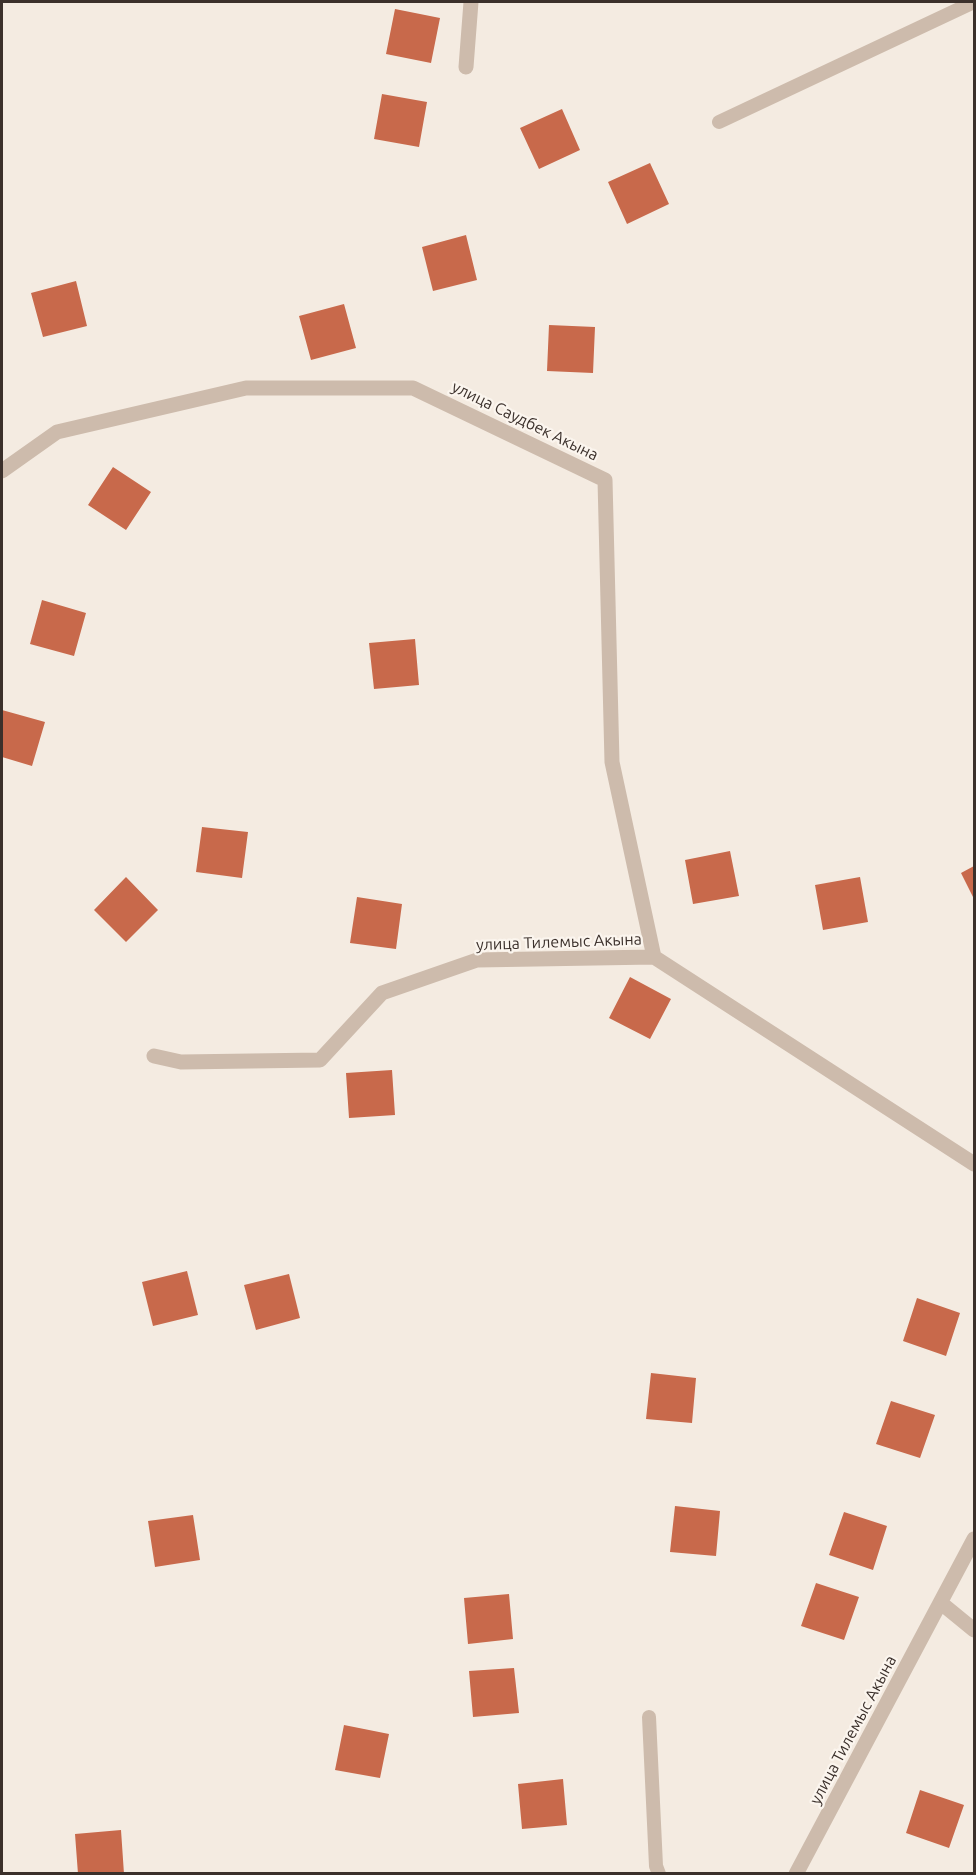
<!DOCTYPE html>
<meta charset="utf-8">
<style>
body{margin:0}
#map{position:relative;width:976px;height:1875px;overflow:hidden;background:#f4ebe1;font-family:Ubuntu,sans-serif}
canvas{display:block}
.frame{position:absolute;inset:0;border:3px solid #3b302b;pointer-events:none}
</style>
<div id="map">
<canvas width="976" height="1875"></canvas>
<div class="frame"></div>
</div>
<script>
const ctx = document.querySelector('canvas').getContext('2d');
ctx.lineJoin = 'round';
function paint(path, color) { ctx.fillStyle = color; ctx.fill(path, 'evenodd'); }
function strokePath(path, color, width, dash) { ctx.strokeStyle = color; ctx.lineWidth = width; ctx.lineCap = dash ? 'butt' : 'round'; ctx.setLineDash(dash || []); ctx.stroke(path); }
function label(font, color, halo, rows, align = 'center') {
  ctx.font = font + ' Ubuntu,sans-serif'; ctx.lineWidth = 4.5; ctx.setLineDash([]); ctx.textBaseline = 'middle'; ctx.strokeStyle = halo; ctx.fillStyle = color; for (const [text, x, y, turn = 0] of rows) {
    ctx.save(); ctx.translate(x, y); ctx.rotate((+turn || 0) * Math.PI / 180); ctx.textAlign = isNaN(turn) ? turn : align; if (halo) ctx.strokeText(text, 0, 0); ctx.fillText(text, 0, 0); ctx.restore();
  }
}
paint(new Path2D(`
 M395,9l45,9 -9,45 -45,-9z
 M382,94l45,8 -8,45 -45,-8z
 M562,109l18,41 -41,19 -19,-41z
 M650,163l19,41 -42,20 -19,-42z
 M466,235l11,45 -44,11 -11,-44z
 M76,281l11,45 -44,11 -12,-44z
 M344,304l12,44 -45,12 -12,-44z
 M549,325l46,2 -2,46 -46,-2z
 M113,467l38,25 -25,38 -38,-25z
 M42,600l44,13 -12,43 -44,-12z
 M415,639l4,46 -45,4 -5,-46z
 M2,710l43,12 -13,44 -30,-9z
 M202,827l46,5 -6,46 -46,-6z
 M730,851l9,45 -46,8 -8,-44z
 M974,866v33l-13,-26z
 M126,877l32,33 -32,32 -32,-32z
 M860,877l8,45 -45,8 -8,-45z
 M357,897l45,7 -6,45 -46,-6z
 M630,977l41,22 -21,40 -41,-21z
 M392,1070l3,45 -46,3 -3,-45z
 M187,1271l11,44 -45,11 -11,-44z
 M289,1274l11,44 -44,12 -12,-45z
 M917,1298l43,15 -14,43 -43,-15z
 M651,1373l45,5 -4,45 -46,-4z
 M891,1401l44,14 -15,43 -44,-14z
 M675,1506l45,5 -4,45 -46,-4z
 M844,1512l43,14 -14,44 -44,-15z
 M193,1515l7,45 -45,7 -7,-46z
 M816,1583l43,14 -15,43 -43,-14z
 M509,1594l4,45 -45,5 -4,-46z
 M514,1668l5,45 -46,4 -4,-46z
 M344,1725l45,9 -9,44 -45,-8z
 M563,1779l4,46 -45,4 -4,-45z
 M920,1790l44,15 -15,43 -43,-15z
 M121,1830l3,44h-46l-3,-40z`), '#c8694b');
strokePath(new Path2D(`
 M719,122l255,-120
 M649,1717l7,149 3,8`), '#cdbbac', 14);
strokePath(new Path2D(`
 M466,67l5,-65
 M2,471l55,-39 189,-44h167l192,92 7,282 42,195
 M154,1056l27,6 139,-2 62,-67 95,-33 177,-3 320,207
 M941,1603l33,27
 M796,1874l178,-335`), '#cdbbac', 15);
label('16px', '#3b302b', '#fbf5ee', [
 ["улица Саудбек Акына",525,421,26],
 ["улица Тилемыс Акына",559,942,-2],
 ["улица Тилемыс Акына",853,1730,-62]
]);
</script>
